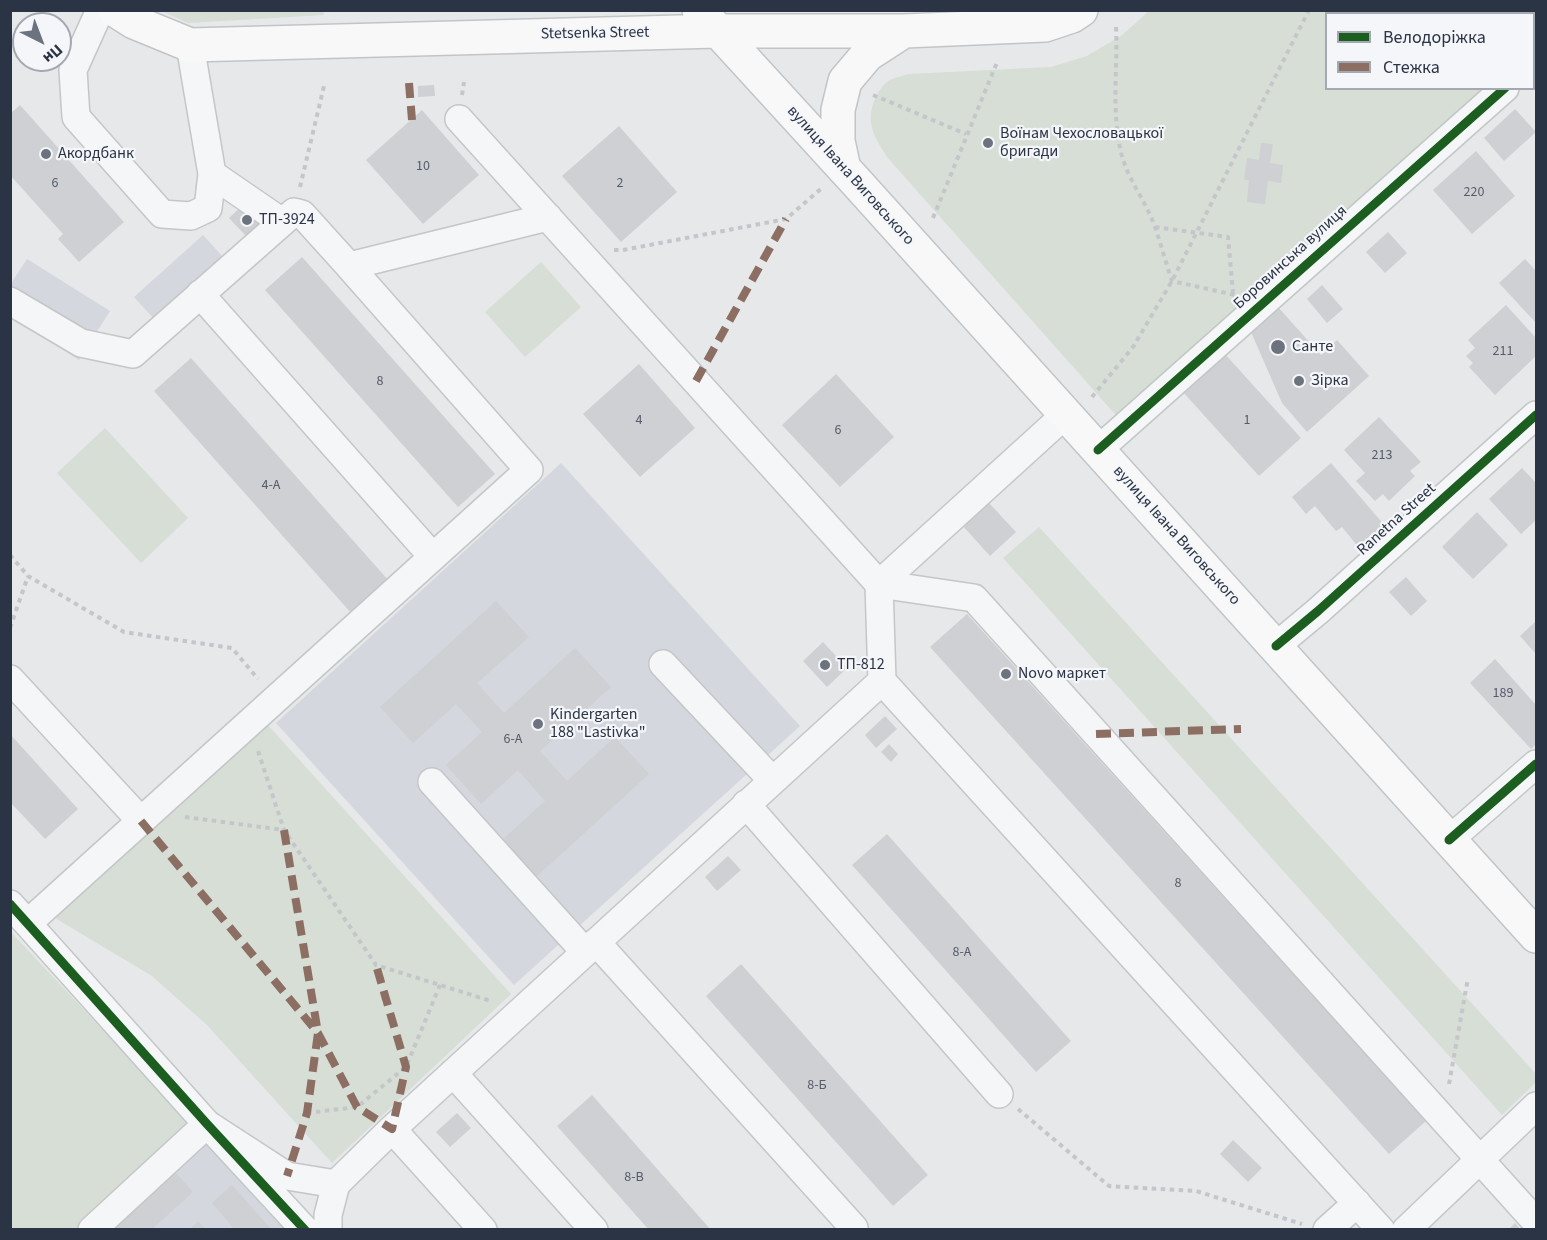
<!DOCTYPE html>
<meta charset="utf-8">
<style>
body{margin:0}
#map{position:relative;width:1547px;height:1240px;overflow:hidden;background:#e6e8ea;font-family:"Source Sans 3",sans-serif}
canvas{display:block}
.frame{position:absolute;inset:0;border:12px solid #2b3445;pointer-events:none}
.legend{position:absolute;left:1325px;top:12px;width:210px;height:78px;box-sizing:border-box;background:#f4f6f9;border:2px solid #a4a8b1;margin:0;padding:8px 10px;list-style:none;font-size:18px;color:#2b3445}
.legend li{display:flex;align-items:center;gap:12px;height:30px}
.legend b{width:30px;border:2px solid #a4a8b1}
.north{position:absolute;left:12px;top:12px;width:60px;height:60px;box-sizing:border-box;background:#f4f6f9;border:2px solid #a4a8b1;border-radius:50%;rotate:138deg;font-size:16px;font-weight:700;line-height:24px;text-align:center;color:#2b3445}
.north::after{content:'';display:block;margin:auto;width:21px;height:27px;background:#6c737f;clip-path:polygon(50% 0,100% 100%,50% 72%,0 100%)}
</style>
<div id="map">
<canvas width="1547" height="1240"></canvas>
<div class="frame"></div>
<ul class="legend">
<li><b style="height:8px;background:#1b5e20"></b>Велодоріжка</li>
<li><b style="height:8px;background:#8d6e63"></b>Стежка</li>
</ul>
<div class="north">Пн</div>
</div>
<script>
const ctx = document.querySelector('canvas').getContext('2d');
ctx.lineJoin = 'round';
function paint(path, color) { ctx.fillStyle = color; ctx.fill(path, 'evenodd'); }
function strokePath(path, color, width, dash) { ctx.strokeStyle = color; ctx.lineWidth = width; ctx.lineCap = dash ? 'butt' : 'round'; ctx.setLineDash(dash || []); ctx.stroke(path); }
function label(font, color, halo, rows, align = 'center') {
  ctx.font = font + ' "Source Sans 3",sans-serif'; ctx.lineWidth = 4.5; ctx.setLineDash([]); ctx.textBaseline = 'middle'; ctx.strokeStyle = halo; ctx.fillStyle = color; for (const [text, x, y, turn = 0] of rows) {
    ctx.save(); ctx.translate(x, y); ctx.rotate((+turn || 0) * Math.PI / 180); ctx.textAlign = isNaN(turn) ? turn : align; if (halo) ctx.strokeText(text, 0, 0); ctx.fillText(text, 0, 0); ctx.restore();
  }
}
paint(new Path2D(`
 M1425,11h111v29h-2v-26h-109z
 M203,235l20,22 -69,62 -20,-22z
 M27,259l83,52 -31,49 -68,-44 -1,-31z
 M561,463l239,263 -286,259 -238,-262z
 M191,1124l94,105 -208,1z`), '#d4d7dd');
paint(new Path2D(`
 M323,10l1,5 -136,8 -26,-12z
 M1149,11h276v2l-99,1v74l160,1 -206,180 10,19 -161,142 -242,-273c-6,-10 -15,-23 -16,-35 -2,-14 7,-35 19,-42 6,-3 13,-4 19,-6l142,-7 36,-11 34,-20z
 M541,262l40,45 -56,50 -40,-45z
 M105,428l83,90 -47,45 -84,-90z
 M1039,527l497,547v8l-34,33 -499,-557z
 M267,724l244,270 -179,169 -125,-138 -55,-49 -102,-61z
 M10,931l181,193 -114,105h-66z`), '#d6ded6');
paint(new Path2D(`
 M1362,10h56v4h-56z
 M1524,10h12v20h-2v-16h-10z
 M434,85l1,11 -17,1v-11z
 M20,105l104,117 -45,40 -21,-23 5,-5 -53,-59v-61z
 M1515,109l21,23 -32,29 -20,-23z
 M422,110l57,65 -56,49 -57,-64z
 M619,126l58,66 -56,50 -59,-66z
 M1261,143l12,1 -3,19 13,2 -2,18 -13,-2 -3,23 -18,-2 2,-22h-5l3,-22 12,2z
 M1476,151l39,45 -43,38 -39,-44z
 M247,201l19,20 -18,17 -19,-20z
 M1388,232l19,21 -22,20 -19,-21z
 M302,257l193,217 -37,33 -193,-217z
 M1525,259l11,12v52l-37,-40z
 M1322,285l21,24 -16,14 -20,-24z
 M1506,305l30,33v18l-41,39 -26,-28 4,-4 -7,-7 9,-8 -7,-8z
 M1278,307l43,48 16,-15 32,36 -62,56 -25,-29 -31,-71z
 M1224,353l77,85 -42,38 -77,-85z
 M191,358l198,223 -37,33 -198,-223z
 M639,364l56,64 -55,49 -57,-63z
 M836,374l58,63 -54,50 -58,-62z
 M1379,417l42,45 -11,9 5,5 -26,25 -6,-7 -8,7 -19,-20 9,-8 -21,-23z
 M1331,463l55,64 -26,22 -18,-22 -6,4 -21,-25 -9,8 -14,-17z
 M1522,468l14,15v37l-15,14 -32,-35z
 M988,502l28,30 -26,24 -28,-31z
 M1477,512l31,33 -35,34 -31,-32z
 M1406,577l21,24 -16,15 -22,-24z
 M496,601l33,36 -52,46 27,30 71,-65 36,39 -71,64 27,30 48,-44 34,37 -113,103 -34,-37 43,-39 -27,-31 -37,34 -35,-39 36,-33 -26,-28 -43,39 -33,-36z
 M967,614l459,507 -37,33 -459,-507z
 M1536,621v33l-16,-18z
 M823,642l24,26 -20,19 -24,-26z
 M1495,659l41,46v39l-5,5 -61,-66z
 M885,716l12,13 -21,19 -11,-13z
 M10,734l68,75 -33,30 -35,-37z
 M889,744l9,10 -7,8 -10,-10z
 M887,834l184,207 -35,31 -184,-207z
 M728,856l13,14 -24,21 -12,-14z
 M741,964l187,211 -35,31 -187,-210z
 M592,1095l119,135h-62l-92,-104z
 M457,1113l14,15 -21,19 -14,-15z
 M1233,1140l29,28 -14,14 -28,-28z
 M173,1170l20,22 -42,38h-44z
 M232,1185l40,45h-37l-23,-27z
 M198,1221l8,9h-17z
 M1515,1223l6,7h-13z`), '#ced0d3');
const minor = new Path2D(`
 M100,10l-27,60 3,47 86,97 29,2 17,-8 4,-34
 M190,45l22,129 70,48
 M1534,63l2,-3
 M459,119l420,465 95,14 562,624
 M200,294l233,263
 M10,301l71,42 52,11 161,-142 8,2 47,52 199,-49
 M1098,450l407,-362
 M1276,646l42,-35 218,-196
 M663,664l109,116
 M10,679l131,142
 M882,681l499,549
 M432,782l153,170
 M746,804l253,290
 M1449,840l87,-76
 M10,904l197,220 98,106
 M28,923l501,-453 -180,-204
 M596,942l258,286
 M453,1073l141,157
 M392,1129l91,101
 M92,1230l115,-106 80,52 49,8
 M328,1230v-15l8,-31 56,-55 490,-448 -3,-97 187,-170
 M1327,1230l30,-27
 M1406,1230l130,-124`);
const major = new Path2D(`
 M115,10l19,12 56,23 527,-14h187l141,-6 27,-9 9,-6
 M699,10l160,175 677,751
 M844,169l-6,-28v-31l7,-29 22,-26 37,-24`);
strokePath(minor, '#c4c6c8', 30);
strokePath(major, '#c2c5c8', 36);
strokePath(new Path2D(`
 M32,24l14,-12
 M1116,27c2,41 -5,84 5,125 6,27 25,49 34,75 6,18 11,36 17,54l63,14
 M10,42l14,-12
 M462,95l2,-13
 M873,95l93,39
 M300,187l24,-101
 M933,218l65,-158
 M1155,227l73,10 5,56
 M614,250h9l163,-31 37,-32
 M1092,397l41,-50 39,-66 137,-271
 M10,555l18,21 96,56 108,16 26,31
 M10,628l18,-52
 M258,751l26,79 92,135 115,36
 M185,817l99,13
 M1449,1084l19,-106
 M1018,1109l91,77 87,5 106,33
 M307,1113l50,-6 49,-40 34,-82`), '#c5c6ca', 4, [4.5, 4.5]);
strokePath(minor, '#f5f6f7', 27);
strokePath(major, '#f8f8f8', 33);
strokePath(new Path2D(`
 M409,83l3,37
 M696,381l90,-162
 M1096,734l145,-5
 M141,821l177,212 39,74 35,22 14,-62 -30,-102
 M284,830l34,203 -11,80 -20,63`), '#8d6e63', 8, [15, 8]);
strokePath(new Path2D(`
 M1098,450l407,-362
 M1276,646l42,-35 218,-196
 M1449,840l87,-76
 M10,904l197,220 98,106`), '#1b5e20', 9);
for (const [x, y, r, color] of [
 [988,143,6,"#6c737f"],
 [46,154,6,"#6c737f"],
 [247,220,6,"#6c737f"],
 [1278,347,8,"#6c737f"],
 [1299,381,6,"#6c737f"],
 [825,665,6,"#6c737f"],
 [1006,674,6,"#6c737f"],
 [538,724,6,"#6c737f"]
]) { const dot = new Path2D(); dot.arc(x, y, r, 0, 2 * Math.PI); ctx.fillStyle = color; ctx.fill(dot); strokePath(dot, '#f4f6f9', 2); }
label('14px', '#545c69', null, [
 ["10",423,167],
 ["6",55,184],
 ["2",620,184],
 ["220",1474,193],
 ["211",1503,352],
 ["8",380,382],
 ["4",639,421],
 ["1",1247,421],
 ["6",838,431],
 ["213",1382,456],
 ["4-А",271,486],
 ["189",1503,694],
 ["6-А",513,740],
 ["8",1178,884],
 ["8-А",962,953],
 ["8-Б",817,1086],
 ["8-В",634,1178]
]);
label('16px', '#2b3445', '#f4f6f9', [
 ["Stetsenka Street",595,34,-1],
 ["вулиця Івана Виговського",850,176,48],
 ["Боровинська вулиця",1291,258,-42],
 ["Ranetna Street",1397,520,-42],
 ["вулиця Івана Виговського",1176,536,48]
]);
label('16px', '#2b3445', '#f4f6f9', [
 ["Воїнам Чехословацької",1000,134],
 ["бригади",1000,152],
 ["Акордбанк",58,154],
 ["ТП-3924",259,220],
 ["Санте",1292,347],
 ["Зірка",1311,381],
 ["ТП-812",837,665],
 ["Novo маркет",1018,674],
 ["Kindergarten",550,715],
 ["188 \"Lastivka\"",550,733]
], 'left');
</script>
